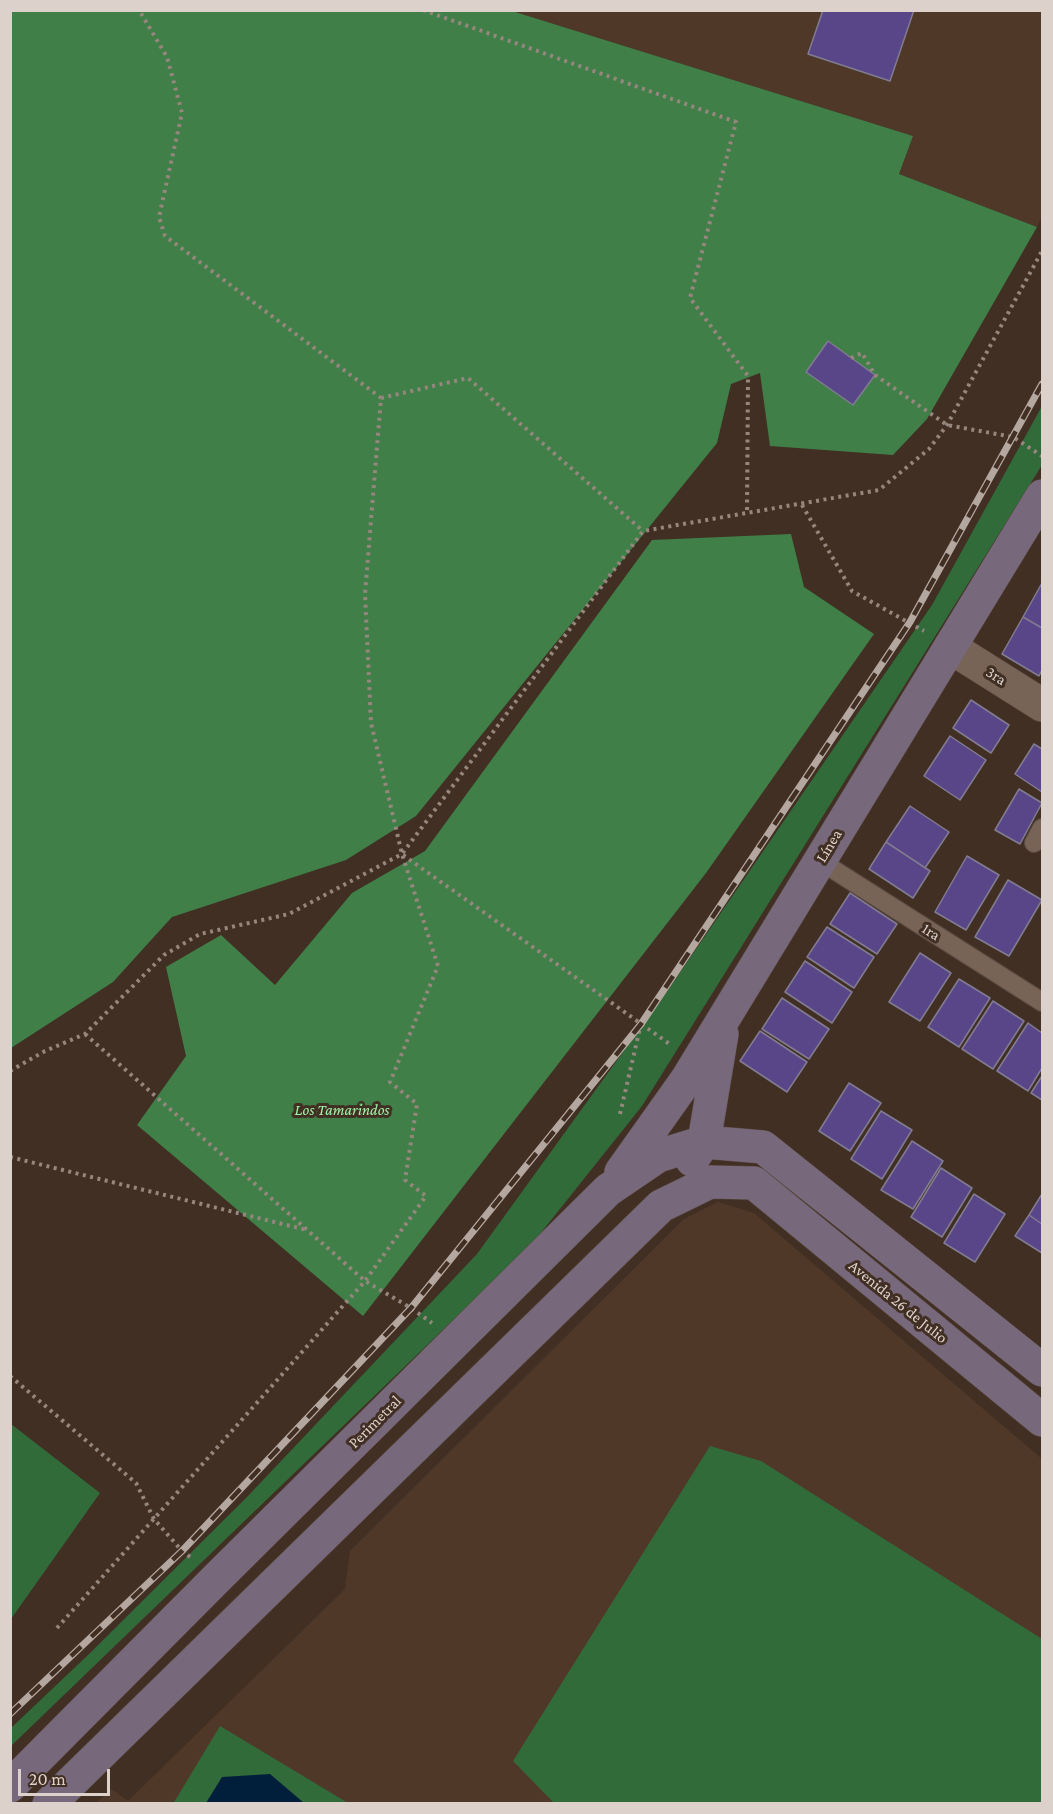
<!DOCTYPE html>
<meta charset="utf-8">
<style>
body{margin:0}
#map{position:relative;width:1053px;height:1814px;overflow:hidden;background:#412f24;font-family:"Crimson Pro",serif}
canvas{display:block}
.frame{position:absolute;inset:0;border:12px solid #ddd2cb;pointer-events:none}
.scale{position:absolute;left:18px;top:1769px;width:92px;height:27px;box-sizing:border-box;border:3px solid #ddd2cb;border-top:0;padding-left:8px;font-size:18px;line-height:21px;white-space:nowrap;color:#ddd2cb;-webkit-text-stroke:4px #412f24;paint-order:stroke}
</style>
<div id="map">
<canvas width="1053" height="1814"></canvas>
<div class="frame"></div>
<div class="scale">20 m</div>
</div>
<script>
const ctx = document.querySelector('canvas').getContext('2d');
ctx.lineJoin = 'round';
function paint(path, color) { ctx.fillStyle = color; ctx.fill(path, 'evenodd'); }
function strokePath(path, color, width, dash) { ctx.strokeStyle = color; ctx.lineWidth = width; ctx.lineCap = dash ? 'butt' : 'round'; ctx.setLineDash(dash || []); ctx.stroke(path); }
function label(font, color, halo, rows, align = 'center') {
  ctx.font = font + ' "Crimson Pro",serif'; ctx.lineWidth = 6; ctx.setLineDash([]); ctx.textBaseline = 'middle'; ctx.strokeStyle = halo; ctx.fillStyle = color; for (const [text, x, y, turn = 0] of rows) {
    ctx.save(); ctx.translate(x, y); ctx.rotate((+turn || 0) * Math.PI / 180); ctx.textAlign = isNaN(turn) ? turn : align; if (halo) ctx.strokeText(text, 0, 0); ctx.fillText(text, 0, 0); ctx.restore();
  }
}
paint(new Path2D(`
 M512,11h530v205l-5,11 -138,-53 14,-38z
 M718,1202l36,11 288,246v344l-947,1 16,-15 17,12 217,-212 5,-38 334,-332z`), '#503829');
paint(new Path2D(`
 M1042,406v59l-400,641 -110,138 -521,502v-18l77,-73 158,-157 231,-244 193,-267 262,-382z
 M11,1424l89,69 -89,126z
 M710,1446l51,15 281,178v164h-488l-41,-42z
 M220,1726l128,77 -175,1z`), '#316b3a');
paint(new Path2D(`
 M11,11h501l401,125 -14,38 138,53 -110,192 -34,36 -123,-9 -10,-73 -29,11 -14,59 -301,373 -70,44 -174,57 -59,65 -102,66z
 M791,534l13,53 70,47 -168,239 -343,443 -226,-191 49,-69 -20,-89 55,-32 54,50 77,-92 73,-42 227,-311z`), '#407f48');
paint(new Path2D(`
 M270,1774l34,29h-98l16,-26z`), '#011f3b');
const building = new Path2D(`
 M823,10h91l-24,71 -82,-27z
 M828,341l47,34 -22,30 -47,-33z
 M1042,583v45l-19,-11z
 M1023,617l19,11v42l-3,6 -37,-22z
 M971,700l38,25 -18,28 -38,-25z
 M950,736l36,24 -26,40 -36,-24z
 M1034,744l8,5v43l-27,-18z
 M1019,789l23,14 -22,41 -25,-14z
 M910,806l39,26 -24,36 -39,-26z
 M886,842l44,29 -17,27 -44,-29z
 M967,856l32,19 -33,55 -31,-18z
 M1008,880l34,20 -33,56 -34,-19z
 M850,893l47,31 -20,30 -47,-30z
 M827,927l47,30 -20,31 -47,-31z
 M920,953l31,20 -31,48 -31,-19z
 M805,961l47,31 -20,31 -47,-31z
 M959,979l31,19 -31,49 -31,-20z
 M782,998l47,31 -20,30 -47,-30z
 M993,1001l31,20 -31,48 -31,-20z
 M1028,1023l14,10v35l-14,23 -31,-20z
 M760,1031l47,31 -20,30 -47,-31z
 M1042,1076v24l-11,-7z
 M849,1083l32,20 -31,48 -31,-20z
 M881,1111l31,19 -30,49 -31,-20z
 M912,1141l31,20 -30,48 -32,-19z
 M941,1168l31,20 -30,49 -31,-20z
 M974,1194l31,20 -30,48 -31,-19z
 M1042,1194v30l-13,-9z
 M1029,1215l13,9v29l-27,-17z`);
paint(building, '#594688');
strokePath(building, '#807c91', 1.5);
const lane = new Path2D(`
 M1034,843l8,-15
 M820,861l222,141`);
const street = new Path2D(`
 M950,647l92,58`);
const secondary = new Path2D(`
 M692,1160l12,-18 18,-108
 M621,1172l66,-93 355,-583
 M10,1786l208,-209 390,-387 50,-34 46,-14 59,5 279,223
 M49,1804l612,-598 49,-24 44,1 288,237`);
strokePath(lane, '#5a4b42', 20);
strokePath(street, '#5a4b42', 34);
strokePath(secondary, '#5a4b42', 34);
strokePath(new Path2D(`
 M423,10l313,112 -46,176 58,78 -1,138
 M851,358l11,-5 13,22 72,50 66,12 29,19
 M381,398l87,-20 175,153
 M802,505l50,86 72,40
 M403,855l268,190
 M85,1034l280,247 46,27 21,15
 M10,1071l35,-20 40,-17 79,-79 36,-21 89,-20 113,-60 241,-323 236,-41 50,-41 18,-24 95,-174
 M620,1114l21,-90
 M10,1157l297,73
 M10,1376l126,107 18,36 28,32 11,8
 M57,1628l308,-347 61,-85 -21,-16 12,-76 -27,-22 48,-116 -36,-112 -31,-131 -6,-129 16,-196 -216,-162 -6,-19 23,-104 -15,-56 -28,-47`), '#95877e', 4, [3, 4.5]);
strokePath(lane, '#786357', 18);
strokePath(street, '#786357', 33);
strokePath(secondary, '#78687c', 33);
const rail = new Path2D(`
 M10,1714l172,-163 229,-243 230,-284 269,-402 132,-238`);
strokePath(rail, '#b4a79f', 7);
strokePath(rail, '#412f24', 4.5, [14]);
label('16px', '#ddd2cb', '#412f24', [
 ["3ra",996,676,32],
 ["Línea",829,846,-59],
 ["1ra",931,932,32],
 ["Avenida 26 de Julio",898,1302,39],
 ["Perimetral",375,1422,-45]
]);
label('italic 16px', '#9cf3a5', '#412f24', [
 ["Los Tamarindos",342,1110]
]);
</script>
